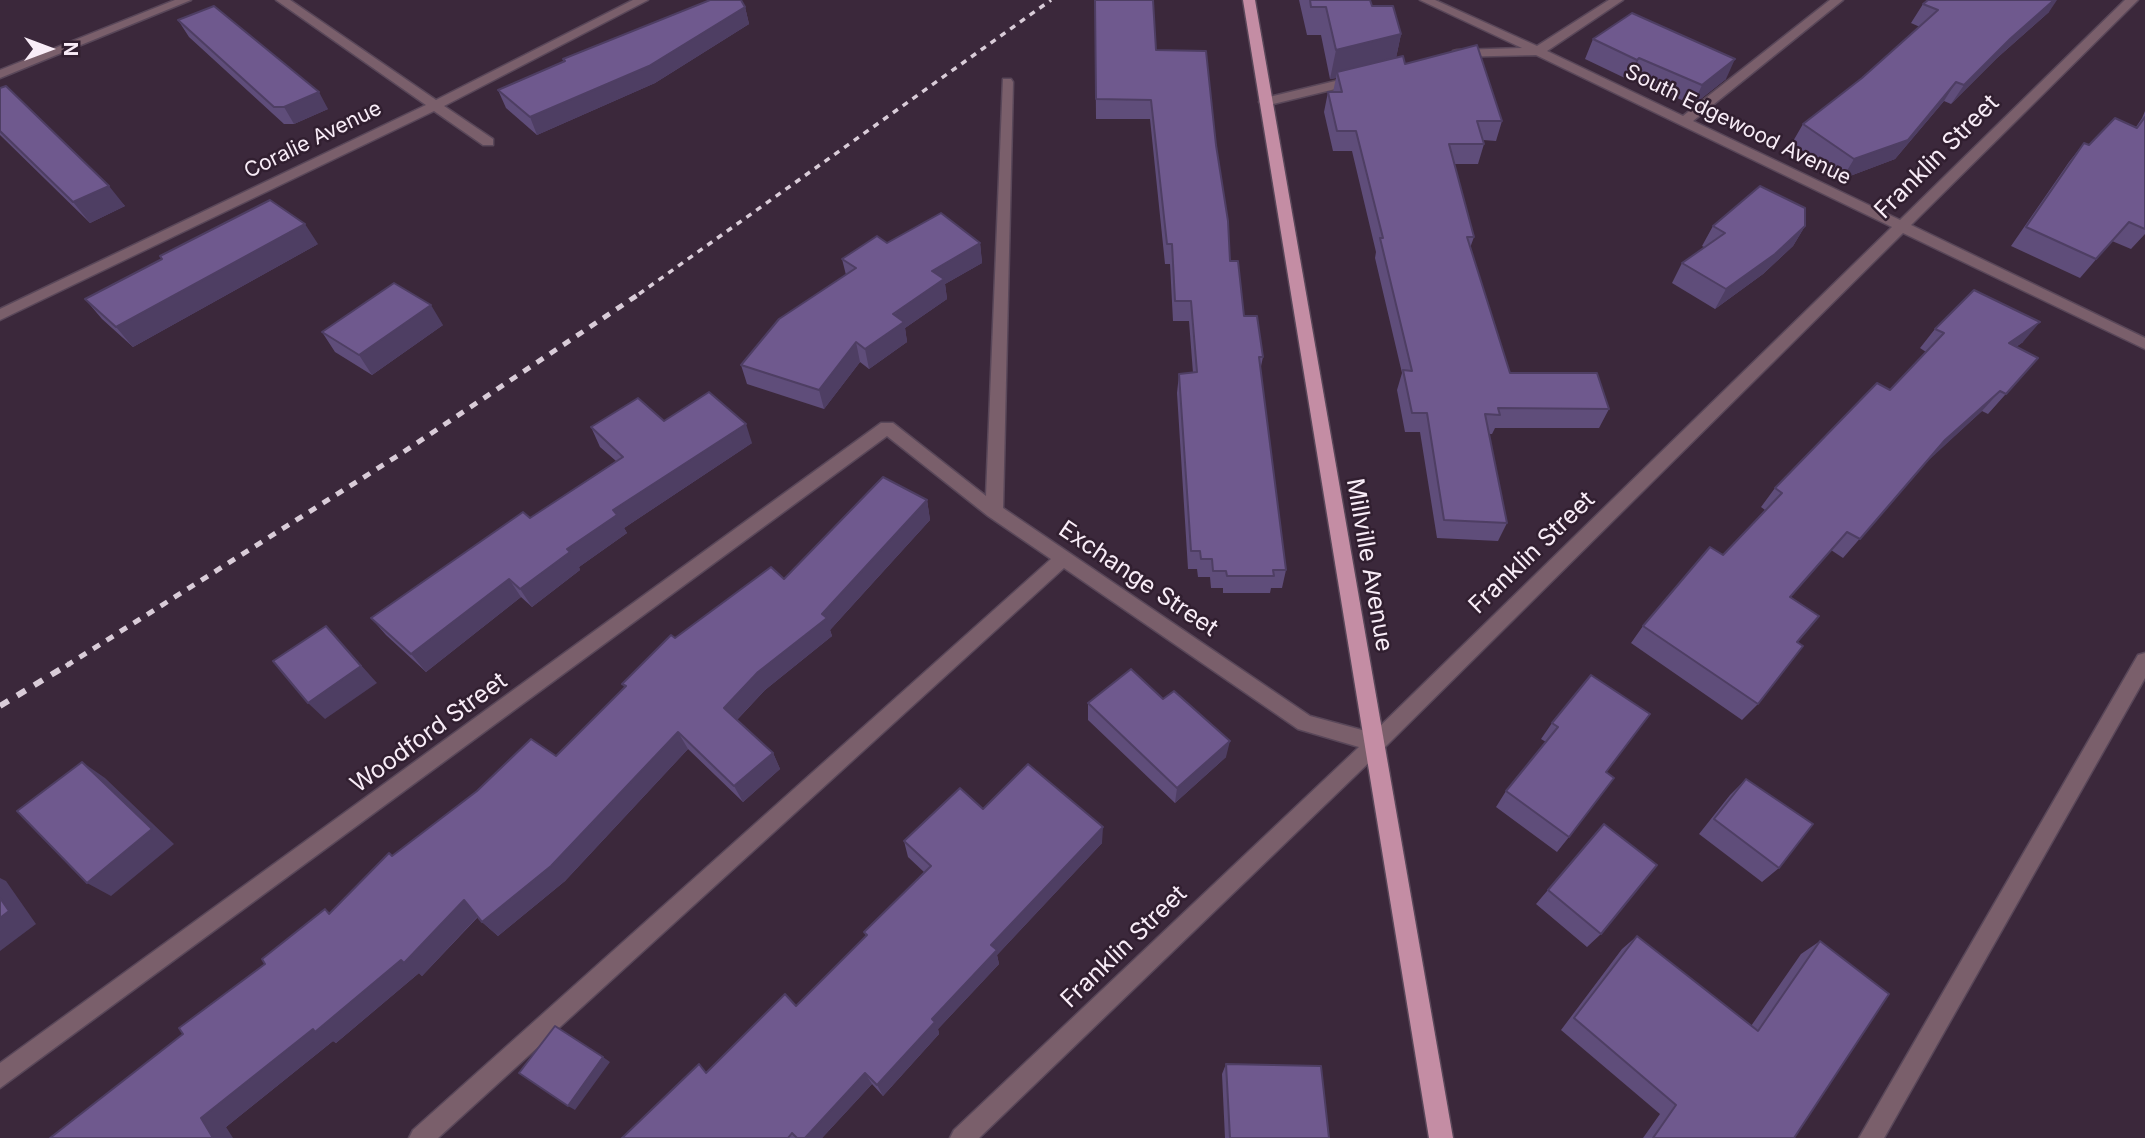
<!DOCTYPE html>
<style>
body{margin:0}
#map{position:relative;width:2145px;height:1138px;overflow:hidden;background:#3b283b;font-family:Inter,sans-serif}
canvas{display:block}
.north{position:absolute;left:14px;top:14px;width:70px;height:70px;-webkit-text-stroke:5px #311f30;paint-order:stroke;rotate:90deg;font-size:19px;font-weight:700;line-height:28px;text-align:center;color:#f8ecf7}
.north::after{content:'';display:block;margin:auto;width:24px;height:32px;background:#f8ecf7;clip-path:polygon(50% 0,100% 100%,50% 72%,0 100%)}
</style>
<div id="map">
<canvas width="2145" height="1138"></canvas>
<div class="north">N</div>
</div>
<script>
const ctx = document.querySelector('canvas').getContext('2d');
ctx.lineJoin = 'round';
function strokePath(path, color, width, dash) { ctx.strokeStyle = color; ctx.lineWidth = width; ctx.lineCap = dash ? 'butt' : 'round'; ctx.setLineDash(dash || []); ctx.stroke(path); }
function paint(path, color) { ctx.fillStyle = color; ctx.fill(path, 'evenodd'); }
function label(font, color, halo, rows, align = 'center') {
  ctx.font = font + ' Inter,sans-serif'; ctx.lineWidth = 5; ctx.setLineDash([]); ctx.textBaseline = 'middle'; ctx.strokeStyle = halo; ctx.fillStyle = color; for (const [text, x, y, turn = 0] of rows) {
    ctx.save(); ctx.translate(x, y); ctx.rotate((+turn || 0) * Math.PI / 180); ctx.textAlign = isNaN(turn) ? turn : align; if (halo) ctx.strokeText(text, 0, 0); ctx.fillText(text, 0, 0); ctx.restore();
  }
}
const minor = new Path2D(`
 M175,0h16l-191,78v-8z
 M276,0h14l146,100 197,-100h15l-204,106 49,33v6h-10l-49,-34 -434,209v-11l426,-204z
 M1420,0h15l102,46 72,-46h14l-76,51 136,65 147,-116h13l-150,121 207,99 225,-220h13l-227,225 234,113v11l-242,-116 -520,516 -404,389h-29l4,-8 405,-383 -61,-18 -234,-161 -626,570h-29l4,-8 638,-571 -63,-43 -101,-80 -887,652v-25l881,-640h12l93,73 17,-417h8l2,3 -10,426 307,208 63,17 519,-506 -356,-172 -83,2v-6l4,-1 65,-2z
 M1356,76l4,1v6l-95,23 -6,-4 2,-3z
 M2145,653v25l-261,460h-25l279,-483z`);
const major = new Path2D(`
 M1243,0h12l198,1138h-24z`);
strokePath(minor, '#594759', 3);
strokePath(major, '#594759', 3);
paint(minor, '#7a5f6b');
paint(major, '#c48da4');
strokePath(new Path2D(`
 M639,294l412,-294`), '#d9ccd8', 3.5, [6, 6]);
strokePath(new Path2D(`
 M66,666l336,-213 240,-161`), '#d9ccd8', 5, [8, 8]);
strokePath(new Path2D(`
 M0,706l69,-42`), '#d9ccd8', 6, [10, 10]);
paint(new Path2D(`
 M1095,0l61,50 60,95 14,116 14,55 19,41 -3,14 26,199 -4,18h-11l-1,5h-47v-5h-12l-1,-11h-12l-1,-8h-9l-11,-176 2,-19 14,-1 -4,-52h-16l-3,-57h-5l-15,-145h-54z
 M1299,0h71l2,6 29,28 -5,24 106,63 -6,20 -13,-1 1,4 -6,20h-24l20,73 -4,11 40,125 99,36 -10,19h-104l-3,6h-3l18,89 -9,18 -61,-3 -17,-106h-15l-8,-42 5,-17 -27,-115 1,-6 -24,-101h-19l-9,-39 4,-20h5l3,-14 -6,1 -9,-44h-14z
 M1923,4l126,8 -52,46 -46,46 -7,-3 -49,58 -53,20 -50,-36 11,-19 59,-46 58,-51 -9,-4z
 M745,7l4,17 -94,59 -118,52 -31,-27 -8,-18 65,-28v-3z
 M178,20l150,89 -34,15h-10l-95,-87z
 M1593,39l133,40 -33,26 -62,-27 -2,2 -44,-21z
 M0,88l125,118 -35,17 -90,-88z
 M2145,111v123l-14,15 -19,-8 -32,37 -69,-32 58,-84 15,-19 5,2 47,-18 6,-9z
 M1713,226h92l-12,20 -30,28 -48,35 -43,-26 10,-20 22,-16 -2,-1z
 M887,243h93l2,20 -37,21 2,15 -42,29 2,14 -38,27 -9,-7 -36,47 -77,-25 -6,-19 105,-90 -4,-16z
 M318,244l-185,103 -31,-28 -17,-20z
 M443,325l-71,50 -37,-23 -13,-20z
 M1935,329l88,13 -7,5 22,11 -50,56 -6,-3 -53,48 -86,99 -12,-8 -41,47 7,45 -39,62 -16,16 -111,-77 12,-17 80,-71 42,-45 -4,-3 14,-19 115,-98 36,-38 -6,-4z
 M664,421l88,22 -128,85 3,5 -48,34 1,3 -48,37 -11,-10 -95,75 -40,-37 -15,-17 159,-100 86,-57 -16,-14 -9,-20z
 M927,500l3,20 -100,110 2,6 -67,54 -28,30 36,33 7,16 -37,33 -55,-53 -123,132 -67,55 -16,-14 -4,-5 -56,59 -3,-3 -83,70 -3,-2 -107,86 -176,11 133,-104 82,-70 60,-55 5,4 62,-57 164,-100 69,-68 -3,-4 53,-46 109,-59z
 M1591,675l15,97 -37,65 -12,15 -61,-45 10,-16 40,-49 -5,-3 11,-16z
 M1088,703l138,54 -51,46 -87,-83z
 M1746,779l33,89 -17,14 -63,-48 31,-39z
 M983,809l119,34 -105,112 2,9 -61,65 1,5 -56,62 -11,-12 -50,54h-200l85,-66 89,-66 70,-70 -2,-4 60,-60 -16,-15 -4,-16z
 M1604,824l-3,110 -14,13 -51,-43z
 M1637,936l114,90 50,-72 19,-13 -26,197h-151l17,-24 -99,-84 61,-81z
 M1226,1064l103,74h-104l-3,-64z`), '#5f4d7a');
paint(new Path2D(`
 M2054,0h3l-8,12 -52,46 -46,46 13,-19 46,-46z
 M745,7l4,17 -94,59 -118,52 -7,-18z
 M1401,34l-6,29 -58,9 -1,6 -6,1 6,-29z
 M1639,58l-8,20 -2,2 8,-20z
 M1735,59l-9,20 -33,26 9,-20z
 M1956,82l-12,19 -49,58 -53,20 12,-20z
 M319,92l9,17 -34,15 -10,-17z
 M109,186l16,20 -35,17 -17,-21z
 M305,224l13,20 -185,103 -17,-20z
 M1805,226l-12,20 -30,28 -48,35 11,-20z
 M980,243l2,20 -37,21 2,15 -42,29 2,14 -38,27 -4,-20 67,-78z
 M431,305l12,20 -71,50 -13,-20z
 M2040,322l-17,20 -31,21 17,-20z
 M856,342l4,20 -36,47 -5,-19z
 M2000,391l-18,20 -53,49 16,-20z
 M746,424l6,19 -128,85 3,5 -48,34 1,3 -48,37 -12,-18 93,-79z
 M927,500l3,20 -100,110 2,6 -67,54 -33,35 -8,-17 34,-36 64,-58z
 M509,579l12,18 -95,75 -15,-18z
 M326,626l51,57 -52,36 -17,-16z
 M678,732l10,17 -123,132 -67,55 -16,-14z
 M1230,741l-4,16 -51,46 2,-15z
 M773,753l7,16 -37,33 -9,-16z
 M82,762l23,16 69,66 -63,52 -24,-13z
 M1103,827l-1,16 -105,112 2,9 -61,65 1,5 -56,62 -6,-11 114,-140z
 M0,878l6,3 30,43 -36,27z
 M464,900l16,14 -58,62 -3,-3 -83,70 -3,-2 -107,86 7,11h-20l-12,-20z
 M603,1057l7,5 -35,48 -7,-4z
 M865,1073l7,11 -50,54h-17z`), '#4e3e63');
const building = new Path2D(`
 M710,0h31l4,7 -96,59 -119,51 -32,-27 67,-29 -2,-2z
 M1095,0h58l3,50 50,1 10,94 12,76 2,40h8l6,55h13l6,41h-4l27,213h-13l1,6h-47l-1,-5h-13l-1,-12h-11l-1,-8h-9l-12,-177 18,-2 -6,-71h-16l-3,-57h-5l-16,-144 -55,-1z
 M1310,0h60l2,6h21l8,28 -65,16 -10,-43h-15z
 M1928,0h126l-44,39 -46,46 -8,-3 -48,58 -54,19 -51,-35 59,-46 76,-68 -15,-6z
 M214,6l105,86 -35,15h-10l-96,-87z
 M1632,13l103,46 -33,26 -63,-27 -2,2 -44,-21z
 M1477,45l25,76h-25l7,23h-35l25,93h-7l43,136h87l12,36 -111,-1 2,7 -15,-1 22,109 -63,-3 -17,-107h-15l-9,-43 9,1 -32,-133h3l-27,-107h-19l-9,-39h14l-5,-20 66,-16 2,8z
 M6,86l103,100 -36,16 -73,-71v-43z
 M2145,117v112l-16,-7 -33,37 -70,-32 58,-84 5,2 26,-27 22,10z
 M1760,186l45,22v18l-30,28 -49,35 -44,-26 43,-30 -12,-7z
 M270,200l35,24 -189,103 -31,-28 77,-40 -2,-3z
 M941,213l39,30 -48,28 12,8 -51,35 11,8 -39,27 -9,-7 -37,48 -78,-25 38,-46 77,-51 -14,-9 35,-23 10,7z
 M394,283l37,22 -72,50 -37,-23z
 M1974,290l66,32 -31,21 29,15 -32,36 -6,-3 -55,49 -85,99 -13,-7 -57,65 29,19 -22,26 6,4 -45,58 -115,-78 67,-79 13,8 59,-62 -7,-5 102,-105 13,7 54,-57 -9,-4z
 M709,392l37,32 -133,86 4,5 -50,34 3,3 -50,37 -11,-10 -98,75 -40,-36 152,-106 7,6 93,-61 -32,-30 47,-29 26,23z
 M883,477l44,23 -105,114 5,4 -69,54 -34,36 49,45 -39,33 -56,-54 -127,134 -69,56 -18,-22 -60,63 -3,-3 -86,72 -2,-3 -112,89 12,20h-163l133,-104 -4,-6 86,-64 -3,-5 63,-50 4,5 60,-61 3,3 85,-65 54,-52 25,17 70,-70 -4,-2 49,-49 4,3 96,-71 13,12z
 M326,626l35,40 -53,37 -35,-42z
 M1131,669l32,30 11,-8 56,50 -53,47 -89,-85z
 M1591,675l59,39 -44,58 8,6 -45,59 -63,-46 52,-64 -6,-4z
 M82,762l70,67 -65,54 -70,-72z
 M1028,764l75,63 -112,118 6,5 -65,69 3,3 -58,63 -12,-12 -60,65h-8l-5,-5 -4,5h-166l77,-74 7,9 79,-79 11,12 71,-71 -3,-3 67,-66 -27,-25 56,-53 23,21z
 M1746,779l67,45 -34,44 -65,-49z
 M1604,824l53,41 -56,69 -53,-44z
 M0,898l9,13 -9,7z
 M1637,936l121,95 62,-90 69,53 -95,144h-141l23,-33 -102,-87z
 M555,1026l48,31 -35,49 -49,-33z
 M1226,1064l95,2 8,72h-99z`);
paint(building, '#6f598e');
strokePath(building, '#4e3e63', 2);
label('21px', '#f8ecf7', '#311f30', [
 ["South Edgewood Avenue",1738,125,26],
 ["Coralie Avenue",313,140,-26]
]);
label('24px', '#f8ecf7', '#311f30', [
 ["Franklin Street",1937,157,-45],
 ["Franklin Street",1532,553,-44],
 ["Millville Avenue",1369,565,80],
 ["Exchange Street",1138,579,34],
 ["Woodford Street",429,733,-36],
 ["Franklin Street",1124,947,-44]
]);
</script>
